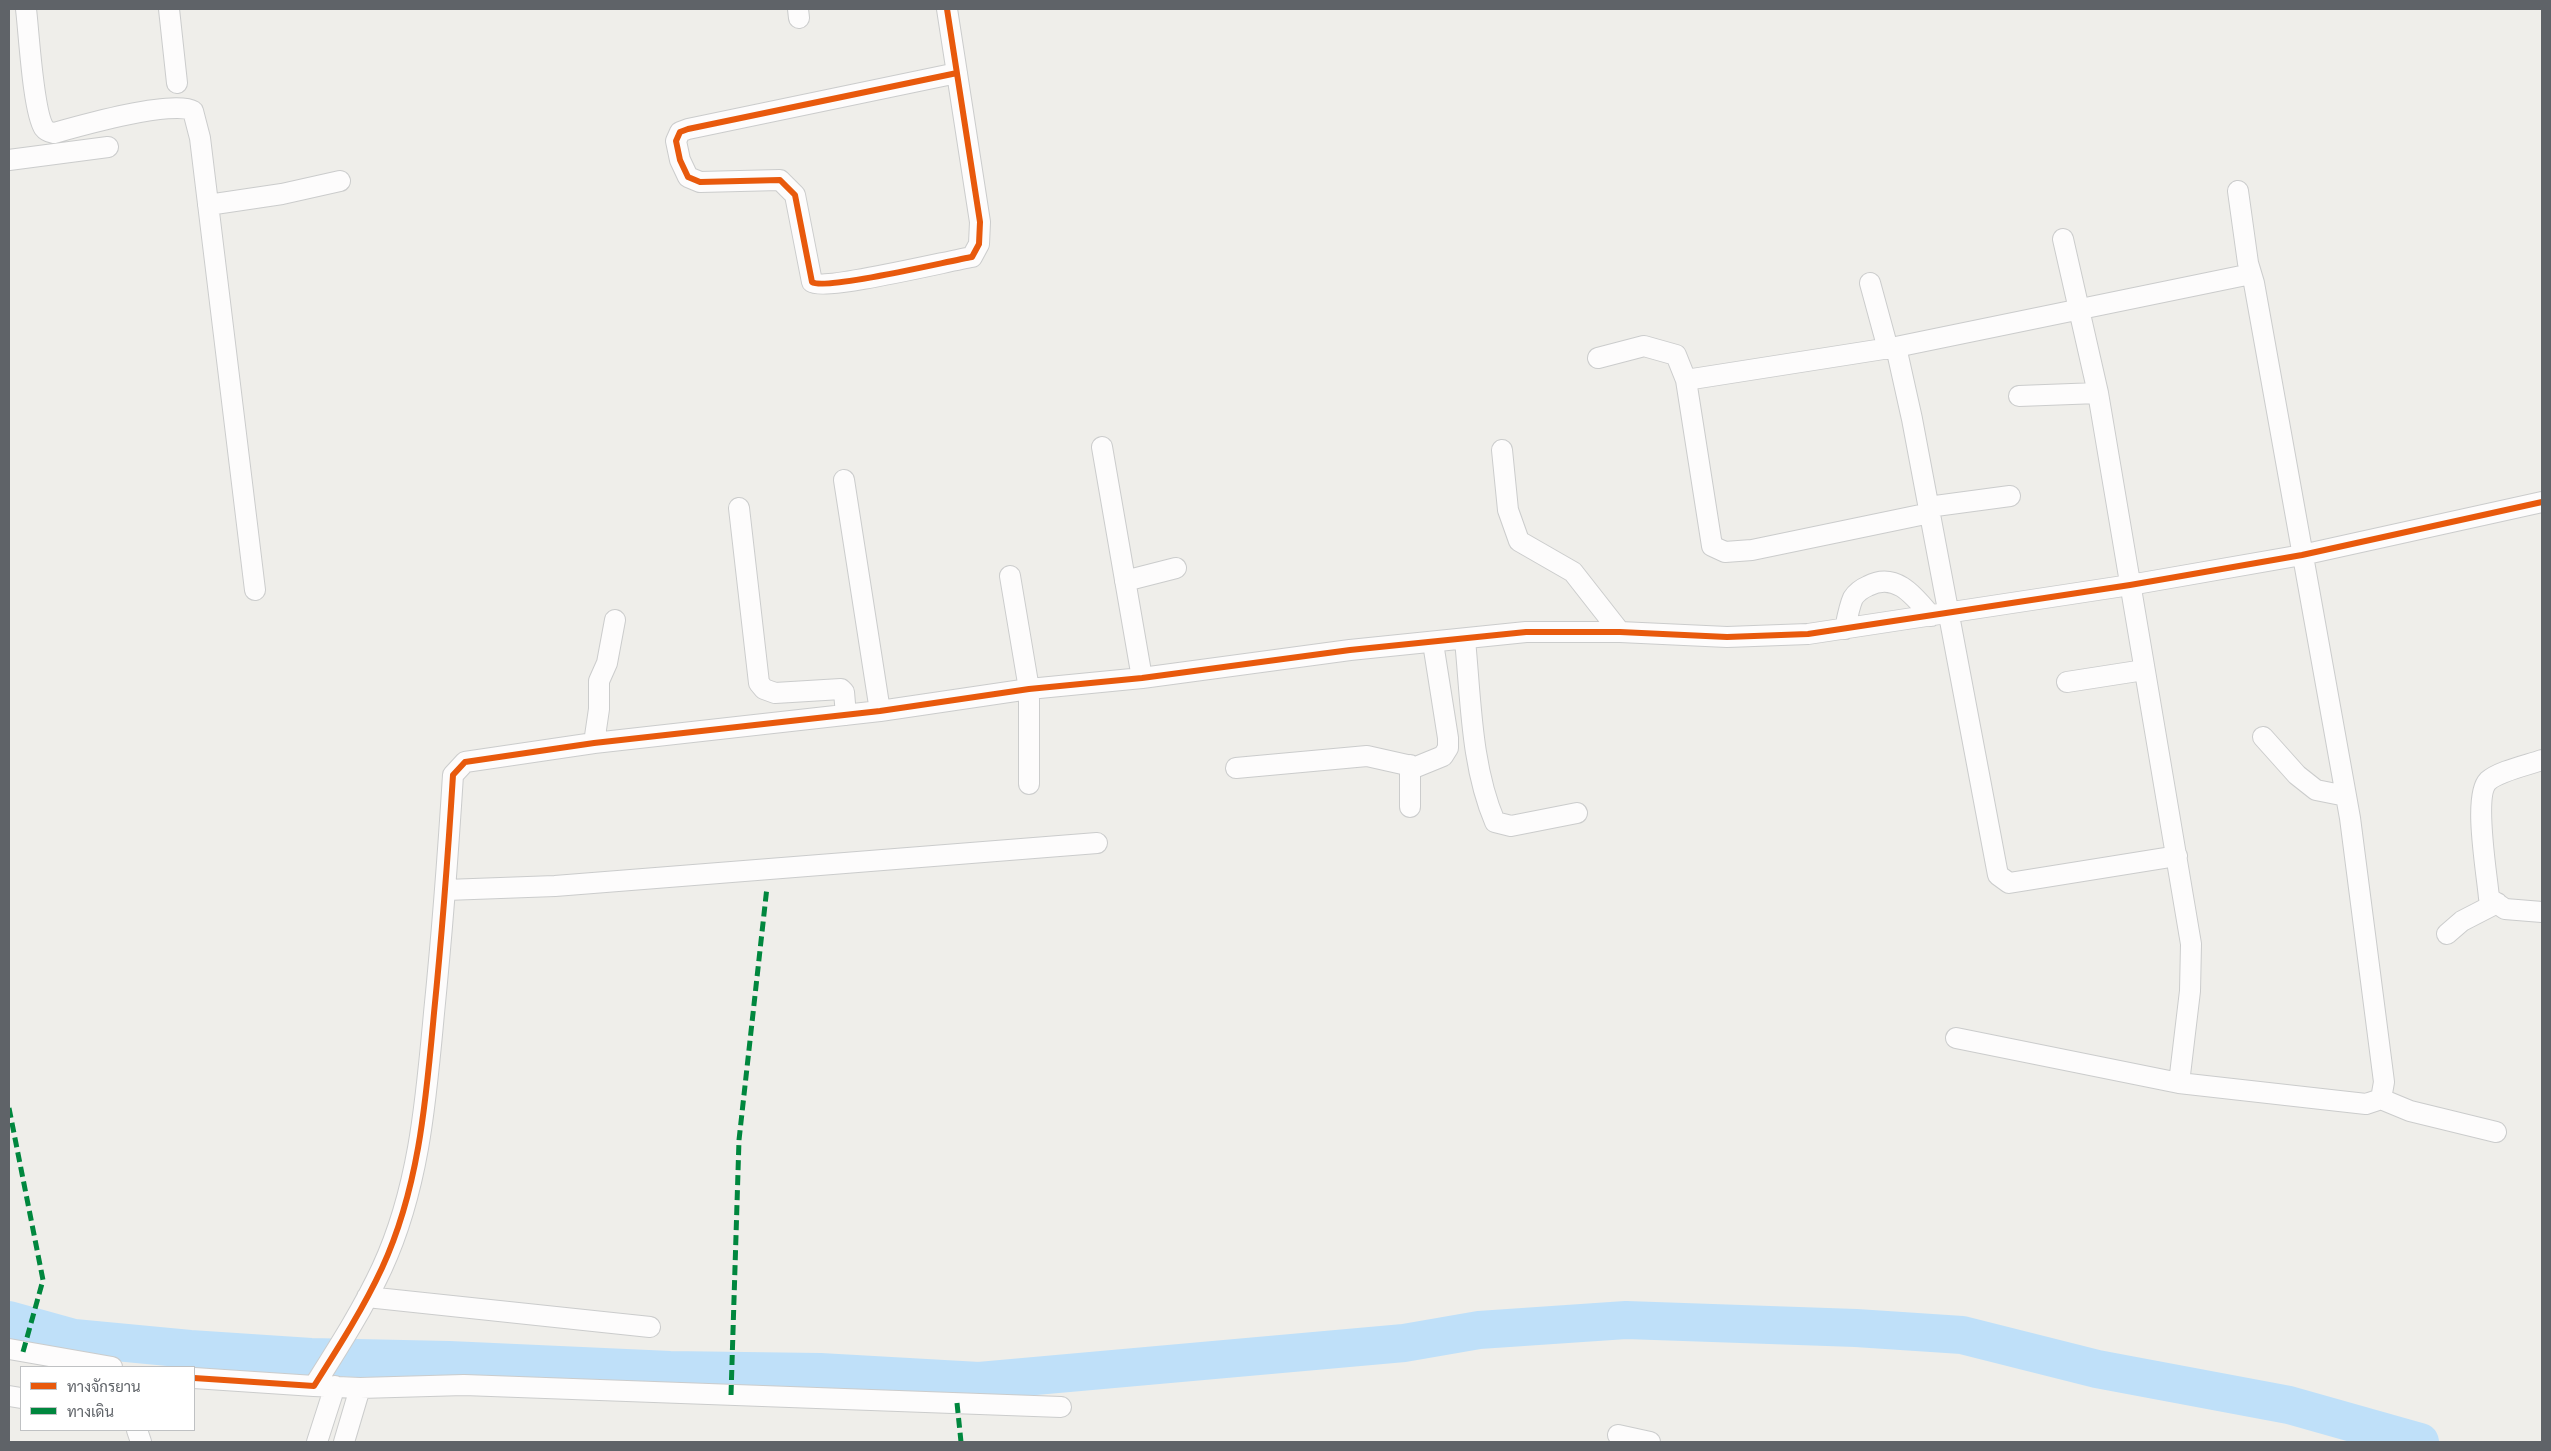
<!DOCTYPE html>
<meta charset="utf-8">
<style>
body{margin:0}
#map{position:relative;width:2551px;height:1451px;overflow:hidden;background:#efeeea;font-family:Figtree,Sarabun,sans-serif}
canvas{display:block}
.frame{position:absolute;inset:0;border:10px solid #5f6368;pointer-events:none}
.legend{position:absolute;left:20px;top:1366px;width:175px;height:65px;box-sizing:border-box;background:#fff;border:1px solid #bfc1c3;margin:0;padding:6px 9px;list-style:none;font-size:15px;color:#5f6368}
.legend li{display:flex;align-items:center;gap:10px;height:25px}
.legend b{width:25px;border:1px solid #bfc1c3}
</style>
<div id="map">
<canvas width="2551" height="1451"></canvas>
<div class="frame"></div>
<ul class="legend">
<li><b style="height:6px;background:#e8590c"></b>ทางจักรยาน</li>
<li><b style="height:6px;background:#00873e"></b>ทางเดิน</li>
</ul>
</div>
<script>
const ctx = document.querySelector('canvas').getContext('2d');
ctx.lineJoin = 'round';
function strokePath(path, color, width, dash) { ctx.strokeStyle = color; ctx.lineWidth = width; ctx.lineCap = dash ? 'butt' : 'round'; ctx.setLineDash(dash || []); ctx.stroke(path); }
strokePath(new Path2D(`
 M9,1320l65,18 116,11 121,8 138,3 221,10 150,2 159,9 425,-38 75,-13 147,-10 230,8 106,7 135,34 192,36 131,37`), '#bfe0f9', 38);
const minor = new Path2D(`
 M26,9c3,24 7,102 18,119 3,4 6,4 10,5 25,-7 120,-34 139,-22l7,27 55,452
 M169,9l8,74
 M798,9l1,9
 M947,9l33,213 -1,22 -7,13c-24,4 -147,34 -160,25l-17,-87 -15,-15 -80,2 -12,-5 -8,-17 -4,-19 4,-9 8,-3 269,-56
 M9,160l99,-13
 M2238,191l10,72 6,20 96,535 34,264 -3,17
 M208,205l74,-11 58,-13
 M2063,239l35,154 93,551 -1,47 -11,92
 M1870,283l18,66
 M1896,347l16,72 86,456 11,8 168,-27
 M1598,358l46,-12 32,9 10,25 26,166 13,6 27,-2 178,-37
 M1686,380l210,-33 355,-73
 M2019,396l79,-3
 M1102,447l40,231
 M1502,450l6,60 11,31 54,31 47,60
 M844,480l36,231
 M1928,507l82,-11
 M739,508l20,175 5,6 11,4 66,-4 3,3 2,23
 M1010,576l19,113v95
 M1125,581l51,-13
 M1845,629c2,-10 4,-22 8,-31 4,-6 8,-9 15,-12 28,-15 47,11 63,30
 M1465,640c6,60 6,126 30,182l16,4 66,-13
 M2067,682l77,-12
 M2263,737l34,38 19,15 30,6
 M594,743l5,-34v-28l8,-18 8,-43
 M2542,760c-14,5 -43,11 -54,21 -15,15 -1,93 1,117l16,11 37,3
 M1236,768l131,-12 49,11 27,-11 5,-8v-10l-15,-95
 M1410,807v-42
 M446,890l109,-4 542,-43
 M2447,934l15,-13 35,-18
 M1956,1038l223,45 187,21 15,-5 29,12 86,21
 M367,1297l283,30
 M9,1349l103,18
 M194,1378l120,8c24,-38 49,-77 68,-118 37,-80 44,-168 52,-255 8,-79 14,-158 19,-238l12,-13 129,-19 286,-32 149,-22 113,-11 208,-28 176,-18h94l107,5 81,-3 322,-49 172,-30 240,-53
 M314,1386l46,2 104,-3 597,22
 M9,1396l12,2
 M137,1430l4,12
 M1618,1435l32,7
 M317,1442l18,-56
 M344,1442l16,-54`);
strokePath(minor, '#cbcccc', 22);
strokePath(minor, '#fdfcfc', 20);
strokePath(new Path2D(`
 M9,1108l34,172 -20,72
 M731,1395l8,-255 28,-253
 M957,1403l4,39`), '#00873e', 5, [10, 5]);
strokePath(new Path2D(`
 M947,9l33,213 -1,22 -7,13c-24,4 -147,34 -160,25l-17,-87 -15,-15 -80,2 -12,-5 -8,-17 -4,-19 4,-9 8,-3 269,-56
 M194,1378l120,8c24,-38 49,-77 68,-118 37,-80 44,-168 52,-255 8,-79 14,-158 19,-238l12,-13 129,-19 286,-32 149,-22 113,-11 208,-28 176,-18h94l107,5 81,-3 322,-49 172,-30 240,-53`), '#e8590c', 6);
</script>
